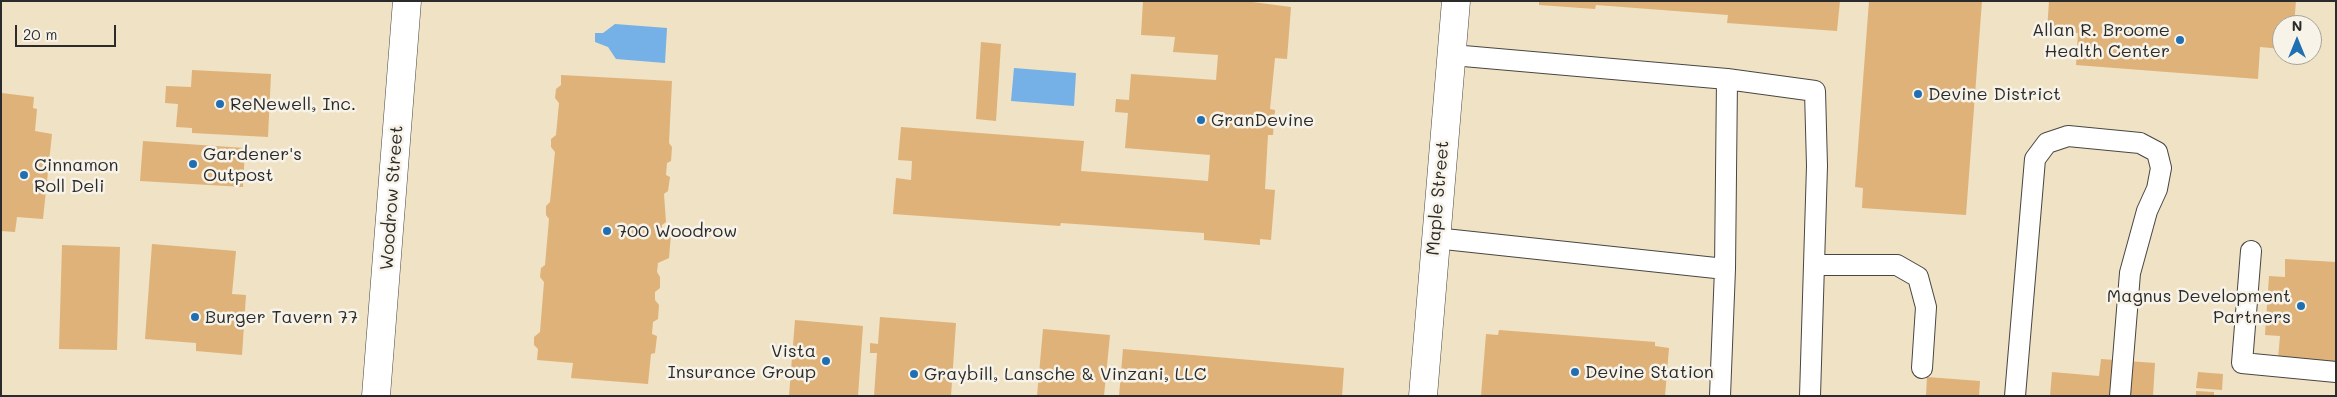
<!DOCTYPE html>
<style>
body{margin:0}
#map{position:relative;width:2337px;height:397px;overflow:hidden;background:#f0e2c4;font-family:Mali,sans-serif}
canvas{display:block}
.frame{position:absolute;inset:0;border:2px solid #2b2b2b;pointer-events:none}
.north{position:absolute;left:2272px;top:15px;width:50px;height:50px;box-sizing:border-box;background:#f7f3e8;border:1px solid #a5a39c;border-radius:50%;rotate:0deg;font-size:14px;font-weight:700;line-height:20px;text-align:center;color:#2b2b2b}
.north::after{content:'';display:block;margin:auto;width:18px;height:22px;background:#1f6fb2;clip-path:polygon(50% 0,100% 100%,50% 72%,0 100%)}
.scale{position:absolute;left:15px;top:25px;width:101px;height:22px;box-sizing:border-box;border:2px solid #2b2b2b;border-top:0;padding-left:6px;font-size:15px;line-height:18px;white-space:nowrap;color:#2b2b2b;-webkit-text-stroke:4px #f7f3e8;paint-order:stroke}
</style>
<div id="map">
<canvas width="2337" height="397"></canvas>
<div class="frame"></div>
<div class="north">N</div>
<div class="scale">20 m</div>
</div>
<script>
const ctx = document.querySelector('canvas').getContext('2d');
ctx.lineJoin = 'round';
function paint(path, color) { ctx.fillStyle = color; ctx.fill(path, 'evenodd'); }
function strokePath(path, color, width, dash) { ctx.strokeStyle = color; ctx.lineWidth = width; ctx.lineCap = dash ? 'butt' : 'round'; ctx.setLineDash(dash || []); ctx.stroke(path); }
function label(font, color, halo, rows, align = 'center') {
  ctx.font = font + ' Mali,sans-serif'; ctx.lineWidth = 5; ctx.setLineDash([]); ctx.textBaseline = 'middle'; ctx.strokeStyle = halo; ctx.fillStyle = color; for (const [text, x, y, turn = 0] of rows) {
    ctx.save(); ctx.translate(x, y); ctx.rotate((+turn || 0) * Math.PI / 180); ctx.textAlign = isNaN(turn) ? turn : align; if (halo) ctx.strokeText(text, 0, 0); ctx.fillText(text, 0, 0); ctx.restore();
  }
}
paint(new Path2D(`
 M615,24l52,4 -2,35 -49,-4 -8,-12 -13,-5v-9h8z
 M1014,68l62,5 -2,33 -63,-5z`), '#75b0e6');
paint(new Path2D(`
 M1143,1h102l46,6 -4,52 -12,-1 -5,51 5,1 -2,25h-5l-3,54 10,1 -4,50 -11,-1v6l-56,-5v-7l-143,-10 -1,3 -167,-12 3,-36 15,2 1,-19 -14,-1 3,-33 183,14 -3,30 127,10 2,-26 -85,-7 3,-35 -13,-1 1,-13 13,1 2,-26 85,6 2,-25 -45,-3 2,-15 -34,-2z
 M1539,1h301l-3,30 -110,-8 1,-8 -132,-10 -1,4 -56,-4z
 M1869,1h113l-16,214 -104,-7 1,-20 -8,-1z
 M2049,1h247l-2,24h-12v24l-22,-2 -2,32 -182,-14 2,-32 -31,-2z
 M981,42l20,2 -5,77 -20,-2z
 M192,70l79,4 -3,63 -76,-4v-5l-16,-1 2,-23 -13,-1 1,-17 25,1z
 M561,75l111,6 -3,62 3,4 -1,14 -4,2 -1,12 4,2 -2,14 -4,3 2,28 -4,3v3l9,6 -2,24 -11,5 -1,9 3,5v11l-5,4v8l4,5 -1,14 -5,3 -1,12 5,2 -2,17 -4,1 -3,30 -77,-6 2,-15 -36,-3 1,-11 -4,-4v-8l6,-5 4,-50 -4,-5 1,-9 4,-3 4,-46 -3,-4v-9l4,-4 5,-50 -4,-5v-8l5,-4 3,-32 -4,-5 1,-9 5,-4z
 M2,93l32,4 -1,11 4,1 -2,22 17,3 -9,85 -26,-2 -2,15 -14,-1z
 M143,141l102,7 -2,39 -103,-6z
 M152,244l84,7 -4,43 14,1 -4,60 -46,-4v-8l-51,-4z
 M62,245l58,2 -3,103 -58,-1z
 M2285,259l51,3v101l-58,-4 2,-23 -15,-1 4,-59 16,1z
 M880,317l76,6 -5,73h-77l3,-43h-7v-10l8,1z
 M795,320l68,6 -5,70h-69z
 M1043,329l67,6 -6,61h-67z
 M1499,330l156,12v4l14,2 -4,48h-184l5,-62 12,1z
 M1123,349l221,19 -2,28h-223z
 M2101,359l54,4 -2,33h-103l2,-24 47,4z
 M2198,372l25,2 -1,16 -26,-2z
 M1927,377l53,4 -1,15h-53z
 M2196,391l18,1v4h-18z`), '#dfb279');
const service = new Path2D(`
 M1452,55l275,24 88,12 2,75 -7,230
 M1435,238l290,31
 M2251,251l-9,112 94,9
 M1814,265h83l21,12 8,30 -4,61
 M1720,396l5,-127 2,-190
 M2015,396l20,-237 12,-16 21,-7 72,7 17,9 4,16 -4,21 -10,22 -17,62 -10,123`);
const minor = new Path2D(`
 M376,396l31,-395
 M1423,396l33,-395`);
strokePath(service, '#494642', 22);
strokePath(minor, '#494642', 29);
strokePath(service, '#fff', 20);
strokePath(minor, '#fff', 28);
for (const [x, y, r, color] of [
 [2180,40,5,"#1f6fb2"],
 [1918,94,5,"#1f6fb2"],
 [220,104,5,"#1f6fb2"],
 [1201,120,5,"#1f6fb2"],
 [193,164,5,"#1f6fb2"],
 [24,175,5,"#1f6fb2"],
 [607,231,5,"#1f6fb2"],
 [2301,306,5,"#1f6fb2"],
 [195,317,5,"#1f6fb2"],
 [826,361,5,"#1f6fb2"],
 [1575,372,5,"#1f6fb2"],
 [914,374,5,"#1f6fb2"]
]) { const dot = new Path2D(); dot.arc(x, y, r, 0, 2 * Math.PI); ctx.fillStyle = color; ctx.fill(dot); strokePath(dot, '#f7f3e8', 2); }
label('18px', '#2b2b2b', '#f7f3e8', [
 ["Allan R. Broome",2170,30,"right"],
 ["Health Center",2170,51,"right"],
 ["Devine District",1928,94],
 ["ReNewell, Inc.",230,104],
 ["GranDevine",1211,120],
 ["Gardener's",203,154],
 ["Outpost",203,175],
 ["Cinnamon",34,165],
 ["Roll Deli",34,186],
 ["700 Woodrow",617,231],
 ["Magnus Development",2291,296,"right"],
 ["Partners",2291,317,"right"],
 ["Burger Tavern 77",205,317],
 ["Vista",816,351,"right"],
 ["Insurance Group",816,372,"right"],
 ["Devine Station",1585,372],
 ["Graybill, Lansche & Vinzani, LLC",924,374]
], 'left');
label('18px', '#2b2b2b', '#f7f3e8', [
 ["Woodrow Street",392,198,-86],
 ["Maple Street",1438,198,-85]
]);
</script>
